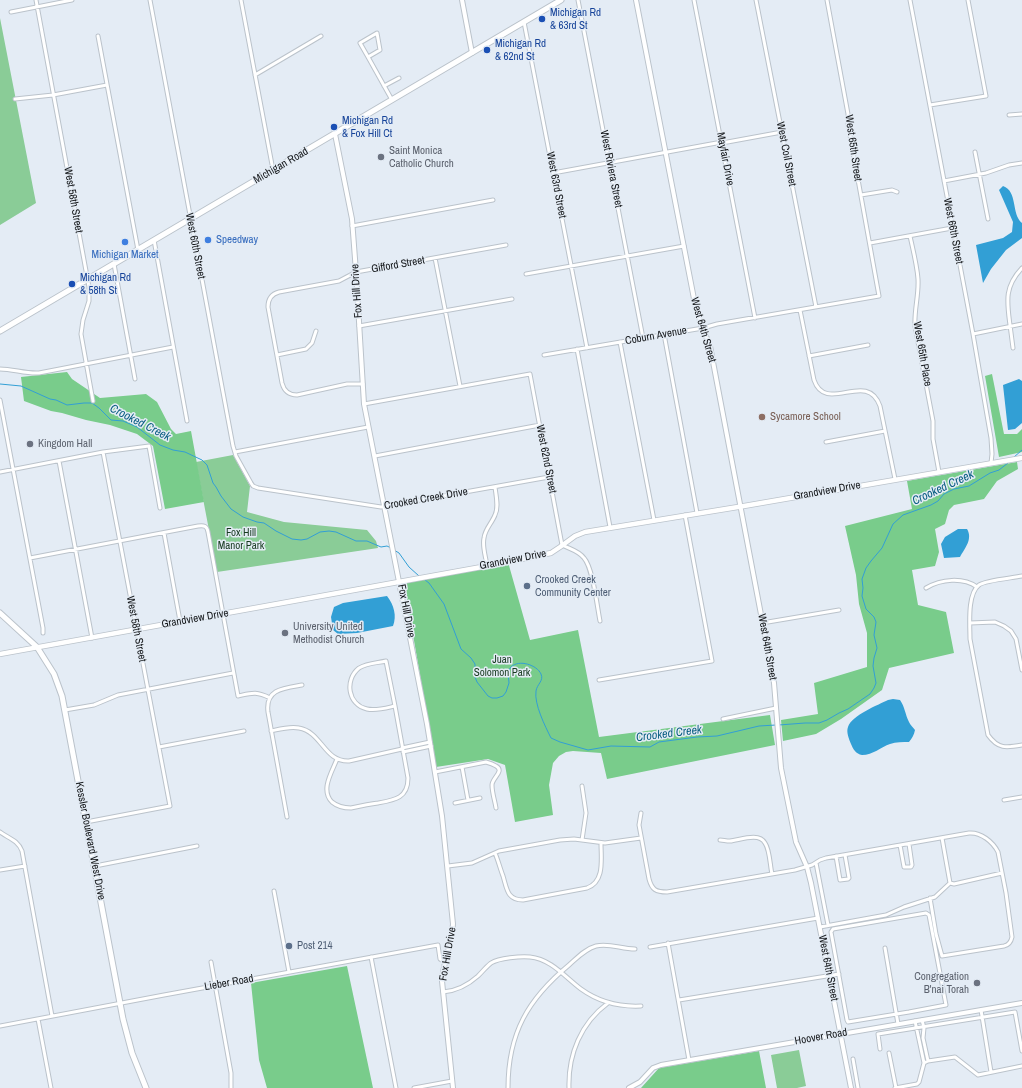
<!DOCTYPE html>
<style>
body{margin:0}
canvas{display:block;background:#e4ecf5}
</style>
<canvas width="1022" height="1088"></canvas>
<script>
const ctx = document.querySelector('canvas').getContext('2d');
ctx.lineJoin = 'round';
function paint(path, color) { ctx.fillStyle = color; ctx.fill(path, 'evenodd'); }
function strokePath(path, color, width, dash) { ctx.strokeStyle = color; ctx.lineWidth = width; ctx.lineCap = dash ? 'butt' : 'round'; ctx.setLineDash(dash || []); ctx.stroke(path); }
function label(font, color, halo, rows, align = 'center') {
  ctx.font = font + ' "Archivo Narrow",sans-serif'; ctx.lineWidth = 3; ctx.setLineDash([]); ctx.textBaseline = 'middle'; ctx.strokeStyle = halo; ctx.fillStyle = color; for (const [text, x, y, turn = 0] of rows) {
    ctx.save(); ctx.translate(x, y); ctx.rotate((+turn || 0) * Math.PI / 180); ctx.textAlign = isNaN(turn) ? turn : align; if (halo) ctx.strokeText(text, 0, 0); ctx.fillText(text, 0, 0); ctx.restore();
  }
}
paint(new Path2D(`
 M0,18l36,185 -36,22z
 M233,455l17,31 -3,26 37,10 83,8 9,11 2,7 -161,24 -21,-110z
 M799,1050l7,36 -9,2h-20l-6,-33z`), '#8acc97');
paint(new Path2D(`
 M67,372l5,7 28,19 46,-4 11,8 14,27 5,5 15,-3 13,71 -39,7 -12,-63 -16,-12 -27,-9 -24,-5 -24,-7 -11,-2 -27,-10 -3,-24z
 M992,374l12,60h13l5,-5v23l-23,5 -14,-81z
 M1017,462l1,7 -21,12 -13,18 -30,6 -5,5 -4,14 -10,5 4,23 -4,14 -23,4 6,35 28,7 8,41 -65,15 -7,22 -41,29 -25,15 -33,7 -2,-21 37,-6 -4,-31 53,-16v-34l-8,-29 -3,-29 -11,-49 67,-17 -5,-28z
 M508,562l22,78 48,-10 21,107 171,-22 5,30 -168,34 -6,-26 -28,-2 -7,1 -7,4 -6,7 -4,22 4,30 -38,7 -10,-57 -17,-6 -52,8 -32,-184z
 M347,966l26,122h-106l-8,-28 -8,-77z
 M759,1051l7,37h-125l18,-20z`), '#79cc8b');
paint(new Path2D(`
 M1003,186c15,5 8,28 19,37v15l-16,12 -15,19 -8,14 -7,-38 27,-7 9,-6 1,-10 -14,-32z
 M1019,379l3,2v42l-7,6 -7,1 -5,-45z
 M958,529h9c6,10 -2,19 -7,28l-16,1 -3,-14 4,-7z
 M387,596c7,9 10,20 6,30l-36,7 -19,1 -5,-4 -2,-13 3,-10 9,-4z
 M893,699l7,1c5,7 5,14 9,22 1,3 4,5 6,8 -1,5 -3,8 -6,12 -6,0 -13,0 -19,2 -9,3 -17,11 -28,11 -6,-1 -9,-6 -11,-11 -2,-5 -5,-12 -3,-17 4,-12 30,-22 40,-27z`), '#329fd5');
strokePath(new Path2D(`
 M0,384l21,2 29,13 6,1 11,5 17,-2h8l7,5 12,12 12,1 14,6 23,18 13,5 12,2 17,8 5,5 6,18 3,4 5,9 10,13 12,8 14,5 7,1 12,8 16,8 9,1 6,-1 13,-7 9,-1 7,1 20,9h11l14,6 6,-1 4,2
 M1013,458l9,-8
 M394,550l5,3 10,14 10,9
 M425,580l4,3 15,21 17,45 10,9 4,6v13l2,5 11,14 4,2h5l6,-2 3,-4 3,-9 -1,-11c1,-2 2,-4 3,-5 8,-8 26,-2 30,7 3,7 -4,10 -5,17 -2,13 9,35 15,47l9,4 28,8 23,-4 39,1 9,-5 38,-5 20,-1 42,-10 17,-1
 M779,725l26,-2h14l8,-3 12,-7 9,-4 22,-15 4,-6 2,-5 -3,-17 1,-8 3,-10 -3,-13 2,-13 -2,-5 -8,-8 -4,-13 1,-8 -1,-9 4,-11 5,-7 11,-13 11,-24 10,-9 28,-10 7,-4 6,-7 10,-5 15,-3 21,-13 9,-3 9,-7`), '#329fd5', 1);
const minor = new Path2D(`
 M36,0l53,287v14l-6,19 -2,14 12,67
 M150,0l83,446 3,10 15,27 2,3 5,2 123,19 168,-30
 M241,0l32,170
 M578,0l65,338
 M694,0l61,318
 M756,0l60,307
 M910,0l63,334 18,104 1,16 -1,9
 M11,12l61,-12
 M524,22l63,326
 M377,33l3,17 -12,7 -8,-14z
 M98,36l40,214
 M368,57l24,43
 M255,75l66,-39
 M384,86l15,-8
 M15,99l38,-4 54,-10
 M930,105l56,-9 -18,-96
 M1009,115l13,-1
 M722,143l60,-11
 M975,152l13,67
 M553,173l169,-31
 M944,181l42,-8 23,-8 13,-2
 M861,195l31,-5 5,2
 M352,226l141,-26
 M910,236c3,14 7,29 8,43 1,16 -4,31 -3,47l18,95v18l6,33
 M154,240l33,181
 M870,243l82,-15
 M435,258l25,128
 M114,264l21,115
 M526,274l158,-28
 M800,310l14,70c12,35 53,-11 66,26l15,73
 M359,326l153,-27
 M664,334l33,179
 M973,334l49,-10
 M620,342l34,178
 M1013,348c-1,-8 -2,-15 -3,-23 -3,-23 -6,-38 12,-57
 M577,349l33,178
 M277,355l29,-6 6,-6 4,-12
 M544,355l159,-27 14,-4 162,-28 -31,-172v-10l-21,-114
 M809,356l59,-11
 M0,369c13,0 26,5 39,4l134,-26
 M363,384h-16l-50,11c-8,0 -13,-4 -15,-12l-14,-76c0,-8 3,-13 11,-15l60,-11 17,-9 150,-27
 M0,400l43,228v5
 M364,404l166,-30 32,171c8,4 17,6 22,13 9,10 13,48 16,63
 M826,442l59,-11
 M235,452l133,-25
 M375,456l165,-31
 M59,461l33,177
 M0,472l103,-20 46,-6 11,62
 M164,533l16,88
 M30,558l168,-32c6,-1 9,0 10,6l30,164c14,-3 18,-5 32,2
 M487,566c-1,-9 -5,-19 -3,-28 1,-9 8,-15 11,-23 4,-8 1,-19 0,-28
 M1022,576c-9,2 -36,4 -43,9 -12,9 -9,40 -9,54l18,96c10,14 18,13 34,10
 M926,588c15,-9 37,-11 51,-1
 M762,623l77,-13
 M970,623l25,-1 9,4 7,5 5,8 6,31
 M386,661l9,45c-9,2 -19,5 -28,3 -19,-4 -23,-29 -8,-41 8,-5 18,-5 27,-7z
 M599,680l113,-19 -27,-146
 M65,710l29,-5 24,-10 115,-22
 M723,719l53,-11
 M271,731c9,-2 19,-5 28,-3 23,4 25,34 50,33l53,-12
 M159,747l85,-16
 M402,748l28,-6
 M403,752l28,-6
 M337,759c-5,13 -17,31 -5,43 6,5 12,6 19,6 9,-2 18,-4 27,-5 17,-3 30,-5 30,-25l-13,-72
 M462,767l6,33
 M435,772l51,-10c4,1 7,2 10,4 9,5 -4,12 -4,19 0,8 3,16 4,23
 M582,786l4,27 -4,27
 M1004,800l18,-3
 M455,803l25,-5
 M641,813l-2,12 10,54c3,11 7,13 18,13l128,-22 17,-5 8,-5 6,-2 143,-25c12,-1 24,9 29,19l8,41 6,44c-1,5 -3,8 -8,9l-62,10 -6,-22 -6,-36
 M287,817l-19,-105c-3,-23 16,-24 34,-27
 M86,822l84,-16 -67,-354
 M0,832c8,6 18,8 22,19l30,165
 M942,838l8,45
 M720,840c3,0 6,1 10,1 10,-1 29,-9 35,2 5,7 5,23 7,31
 M900,845l4,22h7l1,-2 -3,-21
 M495,853c3,7 5,15 8,23 4,13 4,24 20,24l64,-12c18,-6 14,-29 14,-45
 M836,856l4,24 8,-1 1,-1 -4,-23
 M816,863l12,62
 M95,866l102,-20
 M448,866l24,-3 27,-12 61,-11 14,-1 31,4 36,-5
 M0,870l25,-4
 M950,883l4,1 48,-11
 M274,891l15,81
 M926,913l3,2 17,90 -37,7 -61,10 -1,-2 -16,-88 2,-3z
 M820,927l66,-12 18,-8 31,-10 15,-14
 M668,943l21,117
 M650,947l168,-29
 M885,948l13,76
 M371,957l25,131
 M211,962l20,111v15
 M443,992c13,-1 25,-7 35,-16 4,-4 8,-9 13,-13 8,-5 30,-7 39,-6 21,2 35,20 51,32 18,13 39,18 60,17
 M679,1000l160,-26
 M981,1010l10,62
 M38,1019l13,69
 M922,1020l2,8 -1,10 5,23
 M915,1021l9,42
 M0,1026l164,-31 274,-50 2,14 5,3
 M880,1049l-2,-15 137,-22 7,39
 M889,1053l7,35
 M853,1059l5,29
 M414,1088l38,-7
 M508,1088c0,-55 20,-89 61,-123 8,-7 16,-16 27,-19 14,-3 25,3 39,3
 M569,1088c-1,-34 12,-65 39,-85
 M895,1088l22,-4 2,-2 5,-19 4,-2 27,-4 23,18 44,-9`);
const tertiary = new Path2D(`
 M462,0l10,53
 M636,0l59,304 6,20 9,22 64,337 7,85 15,74 11,25 4,16 40,205
 M335,134l17,85 4,53 8,132 63,320 15,92 11,108c-1,20 -10,38 -11,57l11,107
 M629,1088l11,-6 13,-14 8,-3 361,-62`);
const secondary = new Path2D(`
 M0,654l487,-88 64,-13 9,-6 15,-11 10,-4 159,-26 278,-48`);
const primary = new Path2D(`
 M0,331l561,-331
 M0,613l37,34 17,27 8,22 61,323 9,34 14,35`);
strokePath(minor, '#bbc3cb', 5);
strokePath(tertiary, '#bbc3cb', 6);
strokePath(secondary, '#bbc3cb', 6);
strokePath(primary, '#bbc3cb', 7);
strokePath(minor, '#fff', 3);
strokePath(tertiary, '#fff', 4);
strokePath(secondary, '#fff', 4.5);
strokePath(primary, '#fff', 5);
for (const [x, y, r, color] of [
 [542,19,4,"#1a4fb4"],
 [487,50,4,"#1a4fb4"],
 [334,127,4,"#1a4fb4"],
 [381,157,4,"#6b7280"],
 [208,240,4,"#3f7fe0"],
 [125,242,4,"#3f7fe0"],
 [72,284,4,"#1a4fb4"],
 [762,417,4,"#8d6e63"],
 [30,444,4,"#6b7280"],
 [527,586,4,"#5c6f8a"],
 [285,633,4,"#6b7280"],
 [289,946,4,"#5c6f8a"],
 [977,983,4,"#6b7280"]
]) { const dot = new Path2D(); dot.arc(x, y, r, 0, 2 * Math.PI); ctx.fillStyle = color; ctx.fill(dot); strokePath(dot, '#e4ecf5', 1.5); }
label('11px', '#164399', '#e4ecf5', [
 ["Michigan Rd",550,13],
 ["& 63rd St",550,26],
 ["Michigan Rd",495,44],
 ["& 62nd St",495,57],
 ["Michigan Rd",342,121],
 ["& Fox Hill Ct",342,134],
 ["Michigan Rd",80,278],
 ["& 58th St",80,291]
], 'left');
label('11px', '#14171a', '#e4ecf5', [
 ["West 65th Street",853,148,82],
 ["West Coil Street",786,154,79],
 ["Mayfair Drive",725,159,79],
 ["Michigan Road",281,166,-30],
 ["West Riviera Street",611,169,79],
 ["West 63rd Street",556,185,79],
 ["West 58th Street",73,200,80],
 ["West 66th Street",953,231,79],
 ["West 60th Street",195,246,79],
 ["Gifford Street",398,265,-10],
 ["Fox Hill Drive",357,291,-94],
 ["West 64th Street",703,330,74],
 ["Coburn Avenue",656,336,-10],
 ["West 65th Place",922,354,80],
 ["West 62nd Street",546,459,79],
 ["Grandview Drive",827,491,-10],
 ["Crooked Creek Drive",426,499,-10],
 ["Grandview Drive",513,560,-11],
 ["Fox Hill Drive",406,611,79],
 ["Grandview Drive",195,619,-10],
 ["West 58th Street",136,629,79],
 ["West 64th Street",767,647,80],
 ["Kessler Boulevard West Drive",90,841,79],
 ["Fox Hill Drive",448,954,-80],
 ["West 64th Street",828,968,79],
 ["Lieber Road",229,983,-10],
 ["Hoover Road",821,1037,-10]
]);
label('11px', '#5b616d', '#e4ecf5', [
 ["Saint Monica",389,151],
 ["Catholic Church",389,164],
 ["Kingdom Hall",38,444],
 ["University United",293,627],
 ["Methodist Church",293,640],
 ["Congregation",969,977,"right"],
 ["B'nai Torah",969,990,"right"]
], 'left');
label('11px', '#366cbe', '#e4ecf5', [
 ["Speedway",216,240],
 ["Michigan Market",125,255,"center"]
], 'left');
label('11px', '#785e54', '#e4ecf5', [
 ["Sycamore School",770,417]
], 'left');
label('11px', '#173a20', '#e4ecf5', [
 ["Fox Hill",241,533],
 ["Manor Park",241,546],
 ["Juan",502,660],
 ["Solomon Park",502,673]
]);
label('11px', '#4e5e75', '#e4ecf5', [
 ["Crooked Creek",535,580],
 ["Community Center",535,593],
 ["Post 214",297,946]
], 'left');
label('italic 12px', '#0a5e82', '#e4ecf5', [
 ["Crooked Creek",140,423,27],
 ["Crooked Creek",943,488,-25],
 ["Crooked Creek",669,734,-7]
]);
</script>
